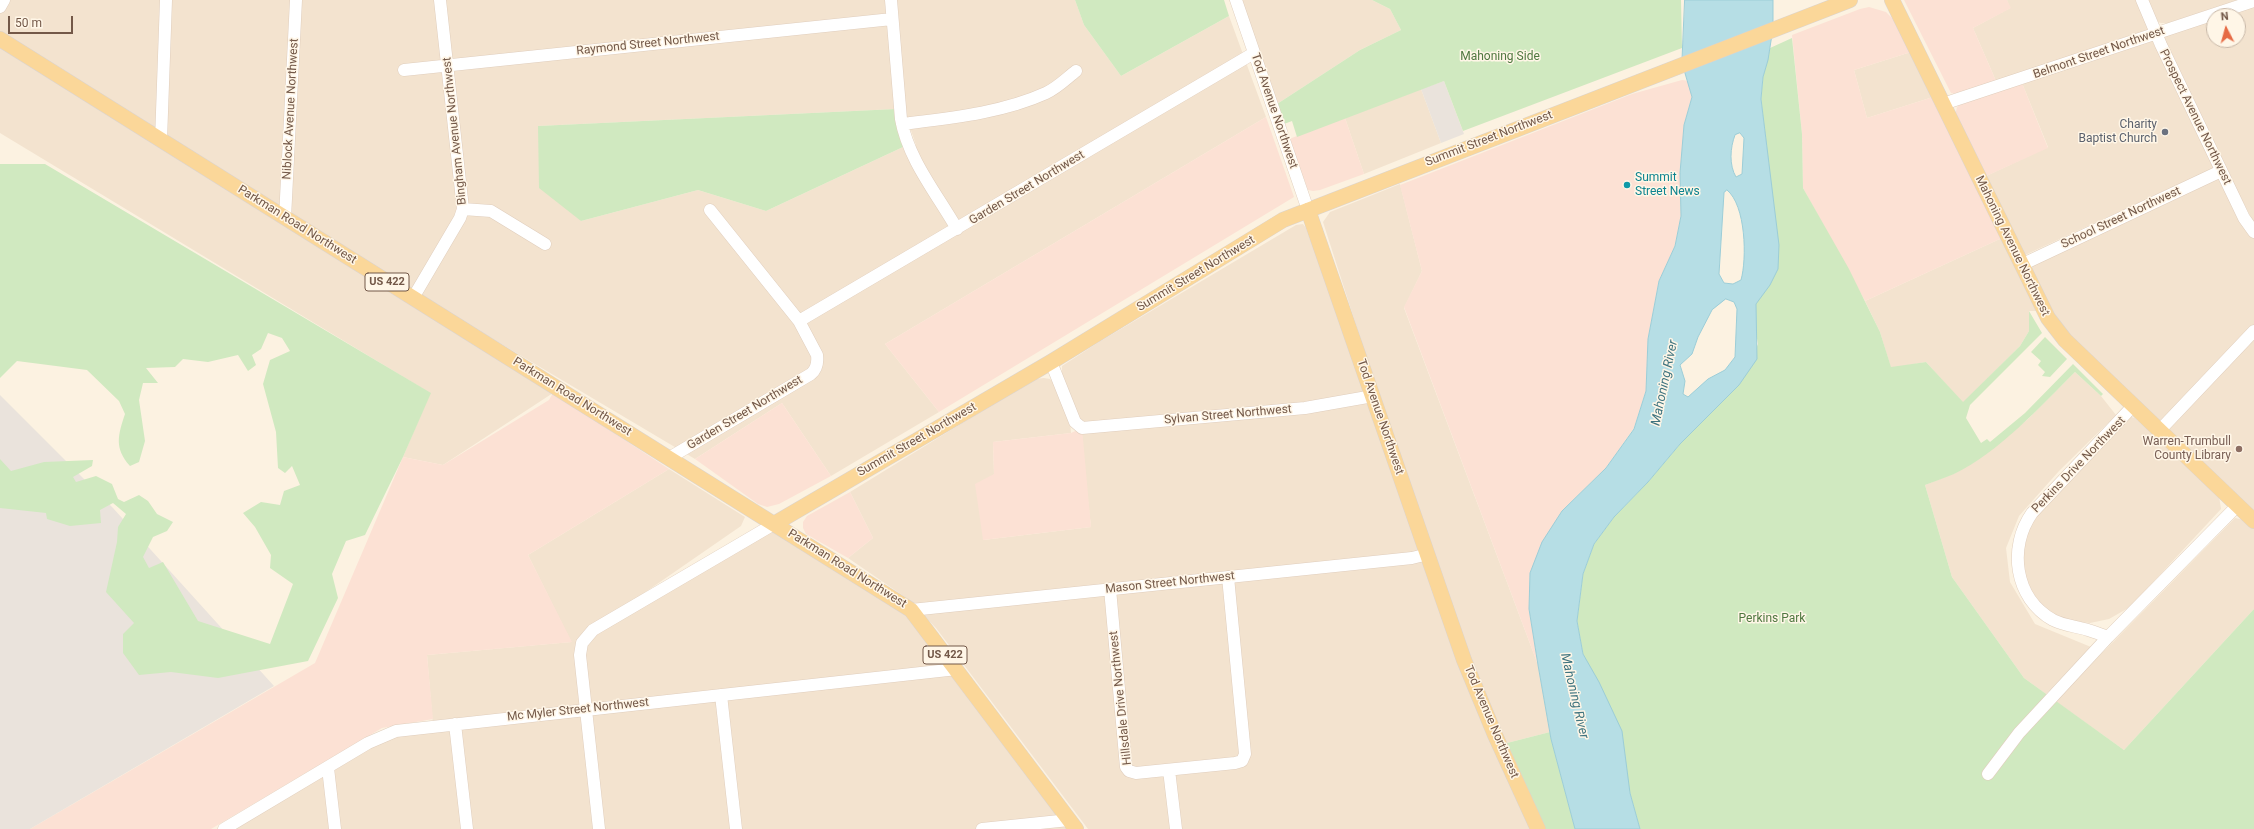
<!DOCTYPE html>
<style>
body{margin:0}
#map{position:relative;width:2254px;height:829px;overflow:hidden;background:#fcf2e1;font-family:Roboto,sans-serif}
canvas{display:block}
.north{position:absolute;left:2206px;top:8px;width:40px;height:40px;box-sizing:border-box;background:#fff6e7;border:1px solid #c7b7a7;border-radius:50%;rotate:354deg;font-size:11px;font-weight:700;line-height:16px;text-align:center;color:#735848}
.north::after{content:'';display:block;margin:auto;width:14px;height:18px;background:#e66b45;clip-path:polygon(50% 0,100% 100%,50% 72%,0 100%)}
.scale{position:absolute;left:8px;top:16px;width:65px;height:18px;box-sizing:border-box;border:2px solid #735848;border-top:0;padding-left:5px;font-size:12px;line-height:14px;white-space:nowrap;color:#735848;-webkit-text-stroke:3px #fff6e7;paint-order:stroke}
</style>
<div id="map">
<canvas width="2254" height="829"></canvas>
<div class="north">N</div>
<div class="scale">50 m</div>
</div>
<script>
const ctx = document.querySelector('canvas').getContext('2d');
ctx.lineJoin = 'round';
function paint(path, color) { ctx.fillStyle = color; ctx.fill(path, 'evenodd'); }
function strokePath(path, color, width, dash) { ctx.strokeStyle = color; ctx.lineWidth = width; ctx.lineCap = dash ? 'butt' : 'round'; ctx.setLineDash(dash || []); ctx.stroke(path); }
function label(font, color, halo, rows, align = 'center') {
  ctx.font = font + ' Roboto,sans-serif'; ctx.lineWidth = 3; ctx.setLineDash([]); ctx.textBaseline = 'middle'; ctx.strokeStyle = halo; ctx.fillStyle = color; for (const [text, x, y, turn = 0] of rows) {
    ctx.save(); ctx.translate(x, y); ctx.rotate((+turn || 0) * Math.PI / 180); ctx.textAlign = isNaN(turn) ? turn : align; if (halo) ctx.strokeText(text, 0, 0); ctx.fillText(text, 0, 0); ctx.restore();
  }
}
paint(new Path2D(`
 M0,0h885l11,109 -358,17 43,95 117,-31 68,21 137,-64 13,-2 -11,-32 -10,-113h180l9,25 37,51 108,-60 37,101 -381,227 54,68 -108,64 -49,-73 -87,56 -219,-130 -476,-298z
 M1241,0h131l18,9 11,21 -41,20 -83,54z
 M2007,0h130l12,24 -2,6 -151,51 -23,-53 37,-20z
 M2147,0h91l-70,23h-7l-3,-1z
 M2254,5v218l-32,-62 -59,-123 3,-3 48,-17v22h24v-24h-17z
 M2151,40l2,2 61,126 -189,87 -41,-78 64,-30 -26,-64z
 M0,46l553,347 -110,72 -40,-8 27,-64 -430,-260z
 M1911,52l22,45 -66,21 -13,-48z
 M1421,89l20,54 -77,31 -19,-56z
 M2221,171l33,61v289l-173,-167 -60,-89z
 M1400,184l22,87 -18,37 134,357 12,67 -43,11 -17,-30 -99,-279 -68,-212 7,-10z
 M1303,224l3,4 225,601h-443l-152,-201 -28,-29 -60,-41 25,-20 -23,-46 184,-113 10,-1 6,1 6,6 14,34 1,14 -78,9 1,32 -11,66 108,-13 -13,-112 -16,-38v-11l37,-24 197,-117z
 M2002,238l35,73h-8v20l-9,15 -57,57 -37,-41 -35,6 -11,-36 -15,-31z
 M2075,372l26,24 15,19 -57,56 -40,45 -13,32 4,34 25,42 56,23 -45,47 -22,-16 -72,-101 -27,-92 30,-12 32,-21 41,-33z
 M2131,417l4,1 84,78 2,13 -91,98 -21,12 -19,4 -18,-2 -16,-6 -13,-9 -12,-15 -8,-17 -2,-15 8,-34 25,-29z
 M669,469l76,48 -4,9 -162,112 195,-114 137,86 165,219h-852l144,-86 65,-17 -6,-71 144,-13 -43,-87z
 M2235,518l10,2 9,9v80l-130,141 -69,-49z`), '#f3e3cf');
paint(new Path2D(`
 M1904,0h103l4,8 -38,20 23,53 -40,13 -5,-1z
 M1869,7l17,5 9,9 16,31 -57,18 13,48 66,-21 69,141 -137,63 -62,-113 -1,-54 -10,-99 68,-26z
 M1682,80l7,1 3,16 -8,28 -4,48 1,43 -6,30 -16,35 -11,58 -2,52 -12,37 -28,40 -44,43 -32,62 -1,36 9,56 -134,-358 18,-36 -22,-86 232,-91z
 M2022,83l26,65 -64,29 -29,-61 2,-9 5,-4z
 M1266,117l28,80 -355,215 -54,-68z
 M1345,118l19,56 -44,16 -7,1 -5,-1 -19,-51z
 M553,393l116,76 -141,86 44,87 -145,13 6,64 -51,9 -171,101h-181l285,-166 88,-206 40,8 106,-65z
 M782,403l49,73 -52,28 -12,3 -9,-3 -63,-45z
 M1082,428l9,99 -108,13 -8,-56 19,-10 -1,-32 78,-9z
 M850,492l23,46 -25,20 -42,-24 -3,-6v-6l4,-6z`), '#fce1d4');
paint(new Path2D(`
 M1444,81l20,53 -23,9 -20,-54z
 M0,395l113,113 161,178 -244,143h-30z`), '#eae3dc');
paint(new Path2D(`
 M1075,0h149l5,16 -108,60 -37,-51z
 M1372,0h309l1,48 -219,83 -19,-50 -147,56 -5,-16 -8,3 -7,-20 83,-54 41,-20 -11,-21z
 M1792,38l10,96 1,54 46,81 31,63 11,35 35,-5 37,40 57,-56 9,-15v-20l13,22 -72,72 -4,13 15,25 6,-4 3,3 35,-29 48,-49 30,30 -2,2 -26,-24c-34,34 -77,81 -121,102 -9,4 -19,7 -29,11l27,92 72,101 100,72 130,-141v220h-614l-10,-36 -47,-139 -6,-33 6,-47 11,-30 20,-27 34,-35 32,-38 59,-59 19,-41 -3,-16 1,-24 13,-136 -8,-69 2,-22 7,-29z
 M896,109l7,38 -137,64 -68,-21 -117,31 -42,-33 -1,-62z
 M0,164h45l386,229 -28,64 -38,78 -19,6 -14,33 6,24 -30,63 -90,17 -47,-6 -32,3 -16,-22v-19l11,-11 -28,-31 11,-50 1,-15 8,-13 -13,-11 -13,7 1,13 -31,3 -23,-7 -1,-6 -46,-5v-49l11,12 33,-9 49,-2 -1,6 -19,11 3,5 20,-6 16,8 6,15 6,3 15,-7 9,6 9,13 16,8 -6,9 -14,6 -10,20 6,11 14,-6 35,59 72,23 23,-60 -23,-16 1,-13 -16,-28 -12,-14 18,-11 19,3 4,-14 16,-6 -8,-19 -7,7 -7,-5 -2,-36 -13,-48 7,-24 20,-9 -8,-13 -14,-5 -7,16 -9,6 4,10 -8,6 -10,-16 -30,7 -25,-3 -8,8 -29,1 12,15h-15l-4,17 6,41 -6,21 -9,4c-16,-18 -12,-31 -5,-52l-6,-13 -32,-31 -70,-9 -17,17z
 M2045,337l22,22 -17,18 -8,-1 3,-4 -7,-7 3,-4 -10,-9z
 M1550,732l1,7 24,90h-31l-37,-86z`), '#d0e9c0');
const water = new Path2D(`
 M1685,0h88v28l-5,32 -5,17 -2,22 18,146 -1,24 -8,16 -14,19 1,55 -18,26 -59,59 -32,38 -34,35 -20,27 -11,30 -6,47 6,33 16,28 23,49 8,62 10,36h-65l-24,-90 -13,-74 -9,-56 1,-36 12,-31 20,-31 44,-43 28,-39 12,-38 2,-52 11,-58 16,-35 6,-30 -1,-43 4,-48 8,-28 -10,-34zM1740,133l4,5 -2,36 -6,3c-7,-12 -6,-29 -1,-42zM1727,190c19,15 20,69 14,90l-8,4 -9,-1 -5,-9 5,-81zM1726,299l8,3 3,7 -2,48 -10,13 -17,9 -20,18 -5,-3 2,-13 -5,-16 12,-11 6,-17 14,-27z`);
paint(water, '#b6dee5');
strokePath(water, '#9ccdd7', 1);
const minor = new Path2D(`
 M891,0l10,119c7,40 36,75 56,110
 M1236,0l72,210
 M2142,0l19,45 83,173 10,14
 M0,7l4,-7
 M404,70l488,-51
 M1943,104l311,-103
 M902,124c48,-6 100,-11 144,-31 11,-5 21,-15 30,-22
 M161,140l5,-140
 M463,209l28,2 54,33
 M285,218l11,-218
 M2021,265l200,-94
 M413,298l47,-80 3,-9 -23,-209
 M799,321l455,-268
 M1051,362l24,60 7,6 223,-20 68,-12
 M2134,405l-102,108c-24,34 -18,85 21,107 12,6 23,6 35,10 7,2 14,5 20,7l130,-132
 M2160,430l94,-99
 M669,458l142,-84c6,-5 7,-11 6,-19l-18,-34 -89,-111
 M1110,589l16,178 3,4 7,2 99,-10 7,-2 3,-7 -17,-177
 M911,610l501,-52 16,-4
 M721,695l15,134
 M455,724l12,105
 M328,768l7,61
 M1169,770l7,59
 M1988,774l31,-41 89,-96
 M224,829l144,-86 28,-12 561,-62
 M599,829l-19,-174 2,-12 11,-13 181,-106
 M982,829l87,-9`);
const major = new Path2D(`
 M1892,0l156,318 17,22 189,181
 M0,39l911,571 165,219
 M1308,210l156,450 31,75 43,94
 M774,524l277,-162 232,-142 567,-220`);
strokePath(minor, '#e0cebd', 13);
strokePath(major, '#dbd4cf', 16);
strokePath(minor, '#fff', 12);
strokePath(major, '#fbd799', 15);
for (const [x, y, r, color] of [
 [2165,132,4,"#6b7280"],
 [1627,185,4,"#0f9aa8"],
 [2239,449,4,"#8d6e63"]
]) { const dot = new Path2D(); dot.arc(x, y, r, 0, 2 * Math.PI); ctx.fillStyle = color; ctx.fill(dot); strokePath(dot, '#fff6e7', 1.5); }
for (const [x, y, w] of [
 [387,282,44],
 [945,655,44]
]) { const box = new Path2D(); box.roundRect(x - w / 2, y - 9, w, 18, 3); ctx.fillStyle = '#fff6e7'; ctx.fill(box); strokePath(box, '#735848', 1); }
label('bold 11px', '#735848', null, [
 ["US 422",387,282],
 ["US 422",945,655]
]);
label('12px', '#735848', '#fff6e7', [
 ["Raymond Street Northwest",648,44,-6],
 ["Belmont Street Northwest",2099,53,-19],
 ["Niblock Avenue Northwest",291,109,-87],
 ["Tod Avenue Northwest",1274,111,71],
 ["Prospect Avenue Northwest",2195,117,64],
 ["Bingham Avenue Northwest",455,131,-96],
 ["Summit Street Northwest",1489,139,-21],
 ["Garden Street Northwest",1027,188,-31],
 ["School Street Northwest",2121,218,-25],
 ["Parkman Road Northwest",297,225,32],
 ["Mahoning Avenue Northwest",2012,246,64],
 ["Summit Street Northwest",1196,274,-31],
 ["Parkman Road Northwest",572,397,32],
 ["Garden Street Northwest",745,413,-31],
 ["Sylvan Street Northwest",1228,415,-5],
 ["Tod Avenue Northwest",1380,417,71],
 ["Summit Street Northwest",917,440,-30],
 ["Perkins Drive Northwest",2079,465,-46],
 ["Parkman Road Northwest",847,569,32],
 ["Mason Street Northwest",1170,583,-6],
 ["Hillsdale Drive Northwest",1121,698,-96],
 ["Mc Myler Street Northwest",578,710,-6],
 ["Tod Avenue Northwest",1491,722,67]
]);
label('12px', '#507840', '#fff6e7', [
 ["Mahoning Side",1500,57],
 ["Perkins Park",1772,619]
]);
label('12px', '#5b616d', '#fff6e7', [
 ["Charity",2157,125],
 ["Baptist Church",2157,139]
], 'right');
label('12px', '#0d838f', '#fff6e7', [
 ["Summit",1635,178],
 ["Street News",1635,192]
], 'left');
label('12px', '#785e54', '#fff6e7', [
 ["Warren-Trumbull",2231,442],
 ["County Library",2231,456]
], 'right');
label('italic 13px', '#3f747f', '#fff6e7', [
 ["Mahoning River",1665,383,-78],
 ["Mahoning River",1574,696,77]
]);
</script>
